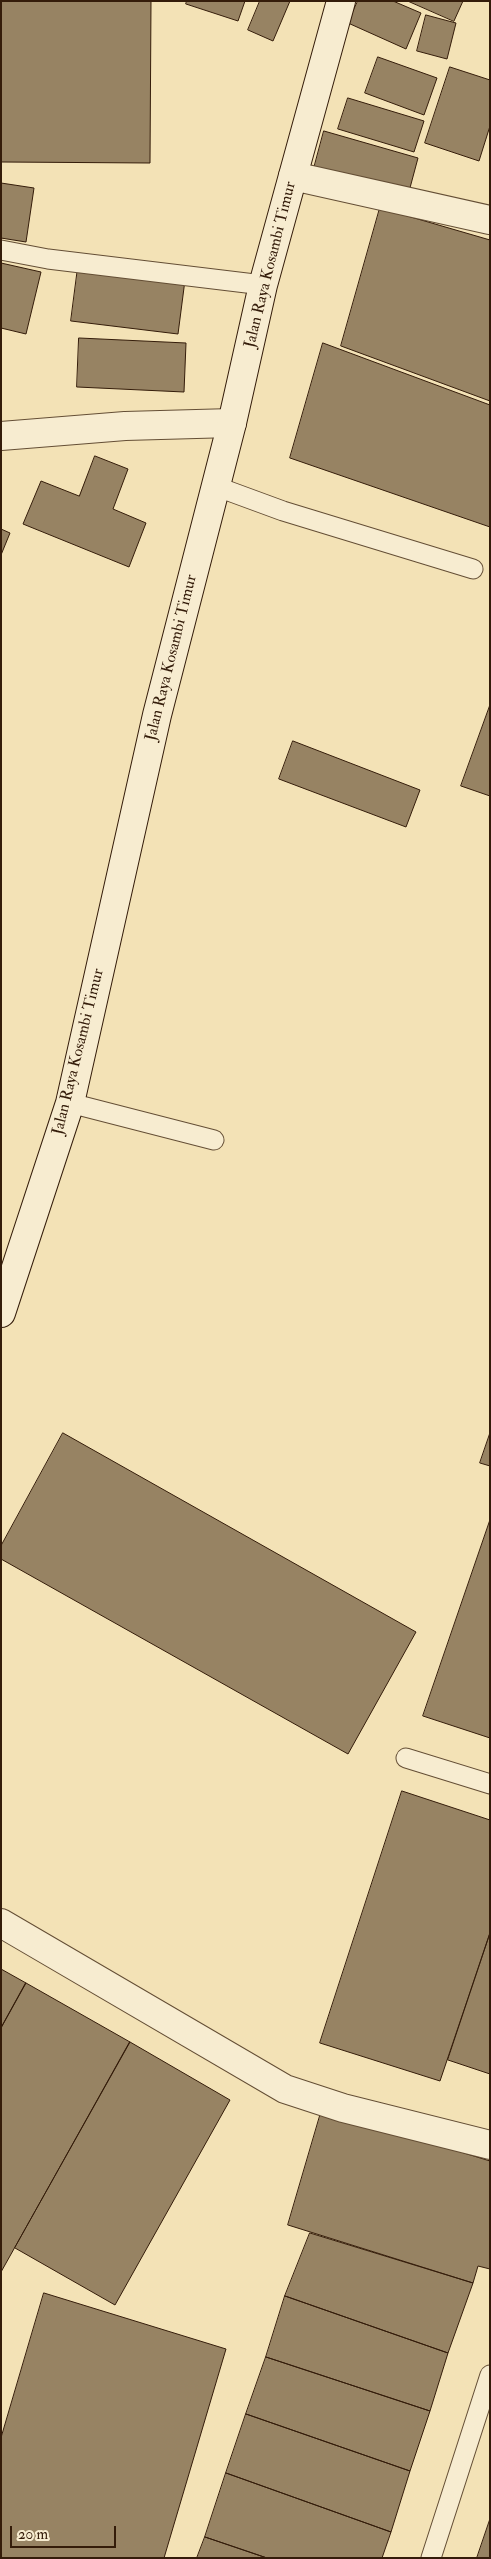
<!DOCTYPE html>
<style>
body{margin:0}
#map{position:relative;width:491px;height:2559px;overflow:hidden;background:#f3e2b6;font-family:"IM FELL Double Pica",serif}
canvas{display:block}
.frame{position:absolute;inset:0;border:2px solid #341c0a;pointer-events:none}
.scale{position:absolute;left:10px;top:2526px;width:106px;height:22px;box-sizing:border-box;border:2px solid #341c0a;border-top:0;padding-left:6px;font-size:15px;line-height:18px;white-space:nowrap;color:#341c0a;-webkit-text-stroke:4px #f7ecd0;paint-order:stroke}
</style>
<div id="map">
<canvas width="491" height="2559"></canvas>
<div class="frame"></div>
<div class="scale">20 m</div>
</div>
<script>
const ctx = document.querySelector('canvas').getContext('2d');
ctx.lineJoin = 'round';
function paint(path, color) { ctx.fillStyle = color; ctx.fill(path, 'evenodd'); }
function strokePath(path, color, width, dash) { ctx.strokeStyle = color; ctx.lineWidth = width; ctx.lineCap = dash ? 'butt' : 'round'; ctx.setLineDash(dash || []); ctx.stroke(path); }
function label(font, color, halo, rows, align = 'center') {
  ctx.font = font + ' "IM FELL Double Pica",serif'; ctx.lineWidth = 4; ctx.setLineDash([]); ctx.textBaseline = 'middle'; ctx.strokeStyle = halo; ctx.fillStyle = color; for (const [text, x, y, turn = 0] of rows) {
    ctx.save(); ctx.translate(x, y); ctx.rotate((+turn || 0) * Math.PI / 180); ctx.textAlign = isNaN(turn) ? turn : align; if (halo) ctx.strokeText(text, 0, 0); ctx.fillText(text, 0, 0); ctx.restore();
  }
}
const building = new Path2D(`
 M1,1h150l-1,162 -149,-1z
 M187,1h58l-7,20 -52,-17z
 M260,1h30l-17,40 -25,-11z
 M358,1h35l28,12 -15,36 -58,-26z
 M408,1h55l-9,20z
 M426,15l30,8 -9,36 -30,-8z
 M378,57l59,21 -13,37 -59,-22z
 M450,67l40,13v46l-11,35 -54,-18z
 M348,98l76,23 -10,31 -76,-23z
 M324,131l94,27 -11,41 -94,-27z
 M1,183l33,5 -8,54 -25,-4z
 M380,208l110,32v161l-149,-55z
 M1,263l40,9 -15,62 -25,-6z
 M78,267l107,13 -7,54 -107,-13z
 M79,338l107,5 -2,49 -107,-5z
 M323,343l167,62v122l-200,-69z
 M95,456l33,13 -15,40 33,14 -17,44 -106,-43 18,-43 38,15z
 M1,529l9,4 -9,22z
 M490,705v91l-29,-10z
 M293,741l127,49 -14,37 -127,-48z
 M63,1433l353,199 -68,122 -347,-195v-13z
 M490,1433v33l-10,-3z
 M490,1520v218l-67,-22z
 M402,1791l88,29v113l-50,148 -120,-38z
 M490,1933v141l-42,-14z
 M1,1969l25,14 -25,45z
 M26,1983l104,59 -129,230v-244z
 M130,2042l100,58 -115,205 -100,-57z
 M322,2109l168,52v108l-12,-3 -5,17 -185,-58z
 M310,2233l163,50 -25,70 -163,-57z
 M44,2293l182,56 -62,209h-163v-120z
 M285,2296l163,57 -18,58 -164,-54z
 M266,2357l164,54 -20,60 -164,-57z
 M246,2414l164,57 -19,61 -165,-59z
 M226,2473l165,59 -9,26h-115l-62,-21z
 M490,2519v39h-13z
 M205,2537l62,21h-70z`);
paint(building, '#978363');
strokePath(building, '#341c0a', 1);
const lane = new Path2D(`
 M1,250l47,9 215,26
 M215,486l68,25 190,58
 M70,1103l144,37
 M406,1758l84,26
 M431,2558l59,-183`);
const street = new Path2D(`
 M293,176l197,44
 M1,436l124,-10 107,-3
 M1,1923l284,166 58,19 147,37`);
const secondary = new Path2D(`
 M1,1313l69,-210 87,-388 75,-292 31,-138 78,-284`);
strokePath(lane, '#644e35', 21);
strokePath(street, '#644e35', 30);
strokePath(secondary, '#341c0a', 30);
strokePath(lane, '#f7ecd0', 19);
strokePath(street, '#f7ecd0', 28);
strokePath(secondary, '#f7ecd0', 28);
label('16px', '#341c0a', '#f7ecd0', [
 ["Jalan Raya Kosambi Timur",271,265,-76],
 ["Jalan Raya Kosambi Timur",172,658,-76],
 ["Jalan Raya Kosambi Timur",79,1052,-76]
]);
</script>
